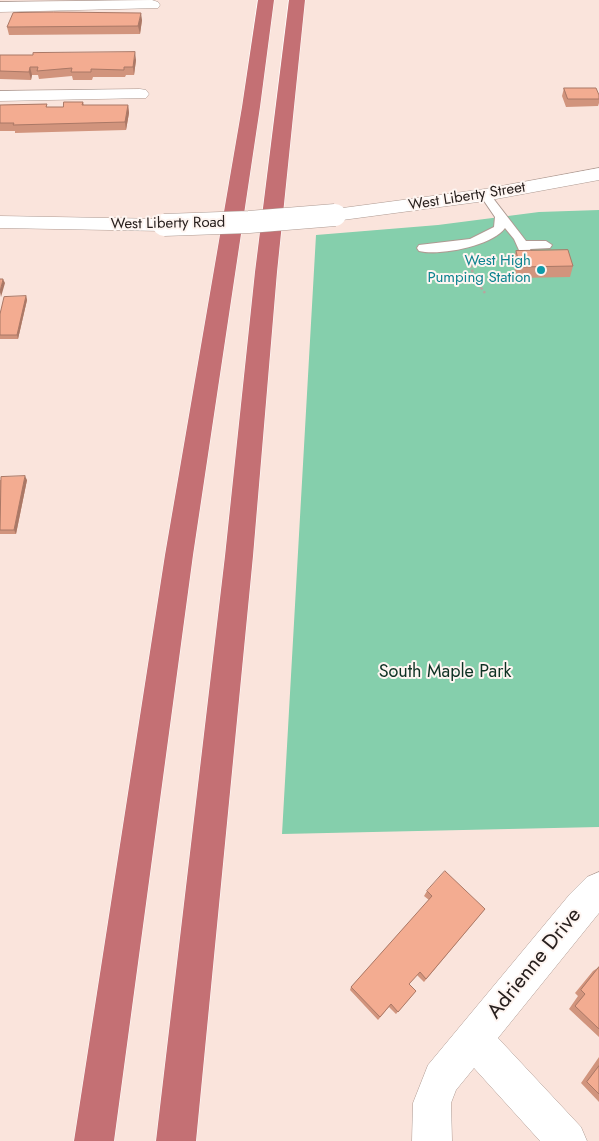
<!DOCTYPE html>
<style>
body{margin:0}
canvas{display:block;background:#fae4dc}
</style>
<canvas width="599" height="1141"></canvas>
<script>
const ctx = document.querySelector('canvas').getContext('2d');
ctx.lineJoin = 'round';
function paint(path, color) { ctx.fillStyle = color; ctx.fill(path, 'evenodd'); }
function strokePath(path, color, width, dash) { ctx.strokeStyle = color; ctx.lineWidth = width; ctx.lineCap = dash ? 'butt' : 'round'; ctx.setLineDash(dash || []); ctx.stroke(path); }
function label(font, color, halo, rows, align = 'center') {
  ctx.font = font + ' Jost,sans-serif'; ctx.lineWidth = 4; ctx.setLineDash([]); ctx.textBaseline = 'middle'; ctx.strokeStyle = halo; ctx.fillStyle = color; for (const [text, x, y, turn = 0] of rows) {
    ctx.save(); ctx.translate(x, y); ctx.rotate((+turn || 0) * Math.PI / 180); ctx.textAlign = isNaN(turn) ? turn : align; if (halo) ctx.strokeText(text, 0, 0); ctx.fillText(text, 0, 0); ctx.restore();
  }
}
paint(new Path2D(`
 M599,210v617l-317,7 34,-599 122,-10 101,-13z`), '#85cfac');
const service = new Path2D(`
 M485,192l4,1 37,48h20l6,4 -2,3 -20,1 3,7 -2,3h-8l-9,-20 -9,-11c-13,18 -65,28 -86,23l-2,-3 2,-3 51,-6 24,-12 1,-10 -15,-22z`);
const minor = new Path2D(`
 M152,0l6,2 2,3 -2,3 -158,4v-10z
 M140,89l6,1 3,4 -3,4 -146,3v-10z
 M599,872v41l-101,125 83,89 6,14h-47l-66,-73 -18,22 -5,13 1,38h-40l1,-38 15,-38 142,-171 17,-17z`);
const secondary = new Path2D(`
 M599,168v12l-114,21 -150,20 -7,-2 -3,-4 3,-4 7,-2 150,-20z
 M0,216l164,3 7,2 3,4 -3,4 -7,2 -164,-3z`);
const motorway = new Path2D(`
 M258,0h16l-14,107 -67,448 -79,586h-40l91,-586 77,-448z
 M289,0h16l-28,272 -24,284 -57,585h-40l69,-585 30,-284z`);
strokePath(service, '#ae9a92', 2);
strokePath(minor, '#ae9a92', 1);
strokePath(secondary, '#ae9a92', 1);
strokePath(motorway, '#fff', 1);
strokePath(new Path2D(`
 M469,260l6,20 10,13`), '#b7a59f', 2.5, [3, 2]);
paint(service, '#fff');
paint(minor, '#fff');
paint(secondary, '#fff');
paint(motorway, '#c47074');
const secondaryBridge = new Path2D(`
 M164,225l85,-3 86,-7`);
strokePath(secondaryBridge, '#ae9a92', 23, []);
strokePath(secondaryBridge, '#fff', 22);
paint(new Path2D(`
 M142,20l-2,14 -131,1 -2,-8z
 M0,55l136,5 -2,15h-8l-1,2h-32l-1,3h-19l-1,-4 -33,3 -1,-4h-6l-1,5 -31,-1z
 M564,88l35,7v8l-1,3 -32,1 -4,-11z
 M83,102l1,3h44l1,8 -3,17 -111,3v-2h-15v-26l47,-1v3h16z
 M516,251l57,15 -3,11 -53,1 -4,-16z
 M26,296l1,4 -9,39h-18v-25z
 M0,480h27l-11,54h-16z
 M427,891l58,18 -61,73 -7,-7 -8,9 7,7 -20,23 -7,-7 -11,13 -28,-30 1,-3 78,-87 -5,-4z
 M599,967v70l-30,-28 9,-13 -3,-3 18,-22z
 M599,1057v45l-18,-19z`), '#d1947d');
paint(new Path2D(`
 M141,13l1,7 -2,14 -2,-8z
 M135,52l1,8 -2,15 -1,-8z
 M30,67l2,8 -1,5 -2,-8z
 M128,105l1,8 -3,17 -1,-8z
 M3,279l2,4 -4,14 -1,-5z
 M26,296l1,4 -9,39 -1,-4z
 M25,476l2,4 -11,54 -2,-4z`), '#aa7866');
const building = new Path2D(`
 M54,12l87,1 -3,13 -131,1 6,-14z
 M135,52l-2,15h-9v3l-33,-1v3h-20l1,-4 -35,3 1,-4h-8l-1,5 -29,-1v-16h33v-2z
 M564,88h32l3,7v4h-31z
 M64,102h19l-1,3h46l-3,17 -112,3 1,-2h-14v-18l47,-1 -1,3h17z
 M568,250l5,16 -53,1 -4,-16z
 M0,279h3l-3,13z
 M26,296l-9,39h-17v-21l4,-17z
 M25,476l-11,54h-14l1,-53z
 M445,871l40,38 -59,70 -6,-7 -11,12 7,7 -18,21 -7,-8 -11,13 -29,-30 81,-91 -5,-5z
 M599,967v62l-24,-23 10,-12 -4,-4z
 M599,1066v28l-12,-12z`);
paint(building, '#f3ac91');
strokePath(building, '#aa7866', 1);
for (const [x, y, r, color] of [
 [541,270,5,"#0f9aa8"]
]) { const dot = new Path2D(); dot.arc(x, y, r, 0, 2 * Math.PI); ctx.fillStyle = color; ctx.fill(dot); strokePath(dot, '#fef5f1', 2); }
label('15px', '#28201e', '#fef5f1', [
 ["West Liberty Street",467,197,-9],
 ["West Liberty Road",168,224,-1]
]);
label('15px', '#0d838f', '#fef5f1', [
 ["West High",531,261],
 ["Pumping Station",531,278]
], 'right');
label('18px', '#0e3123', '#fef5f1', [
 ["South Maple Park",445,673]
]);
label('21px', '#28201e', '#fef5f1', [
 ["Adrienne Drive",535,964,-51]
]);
</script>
